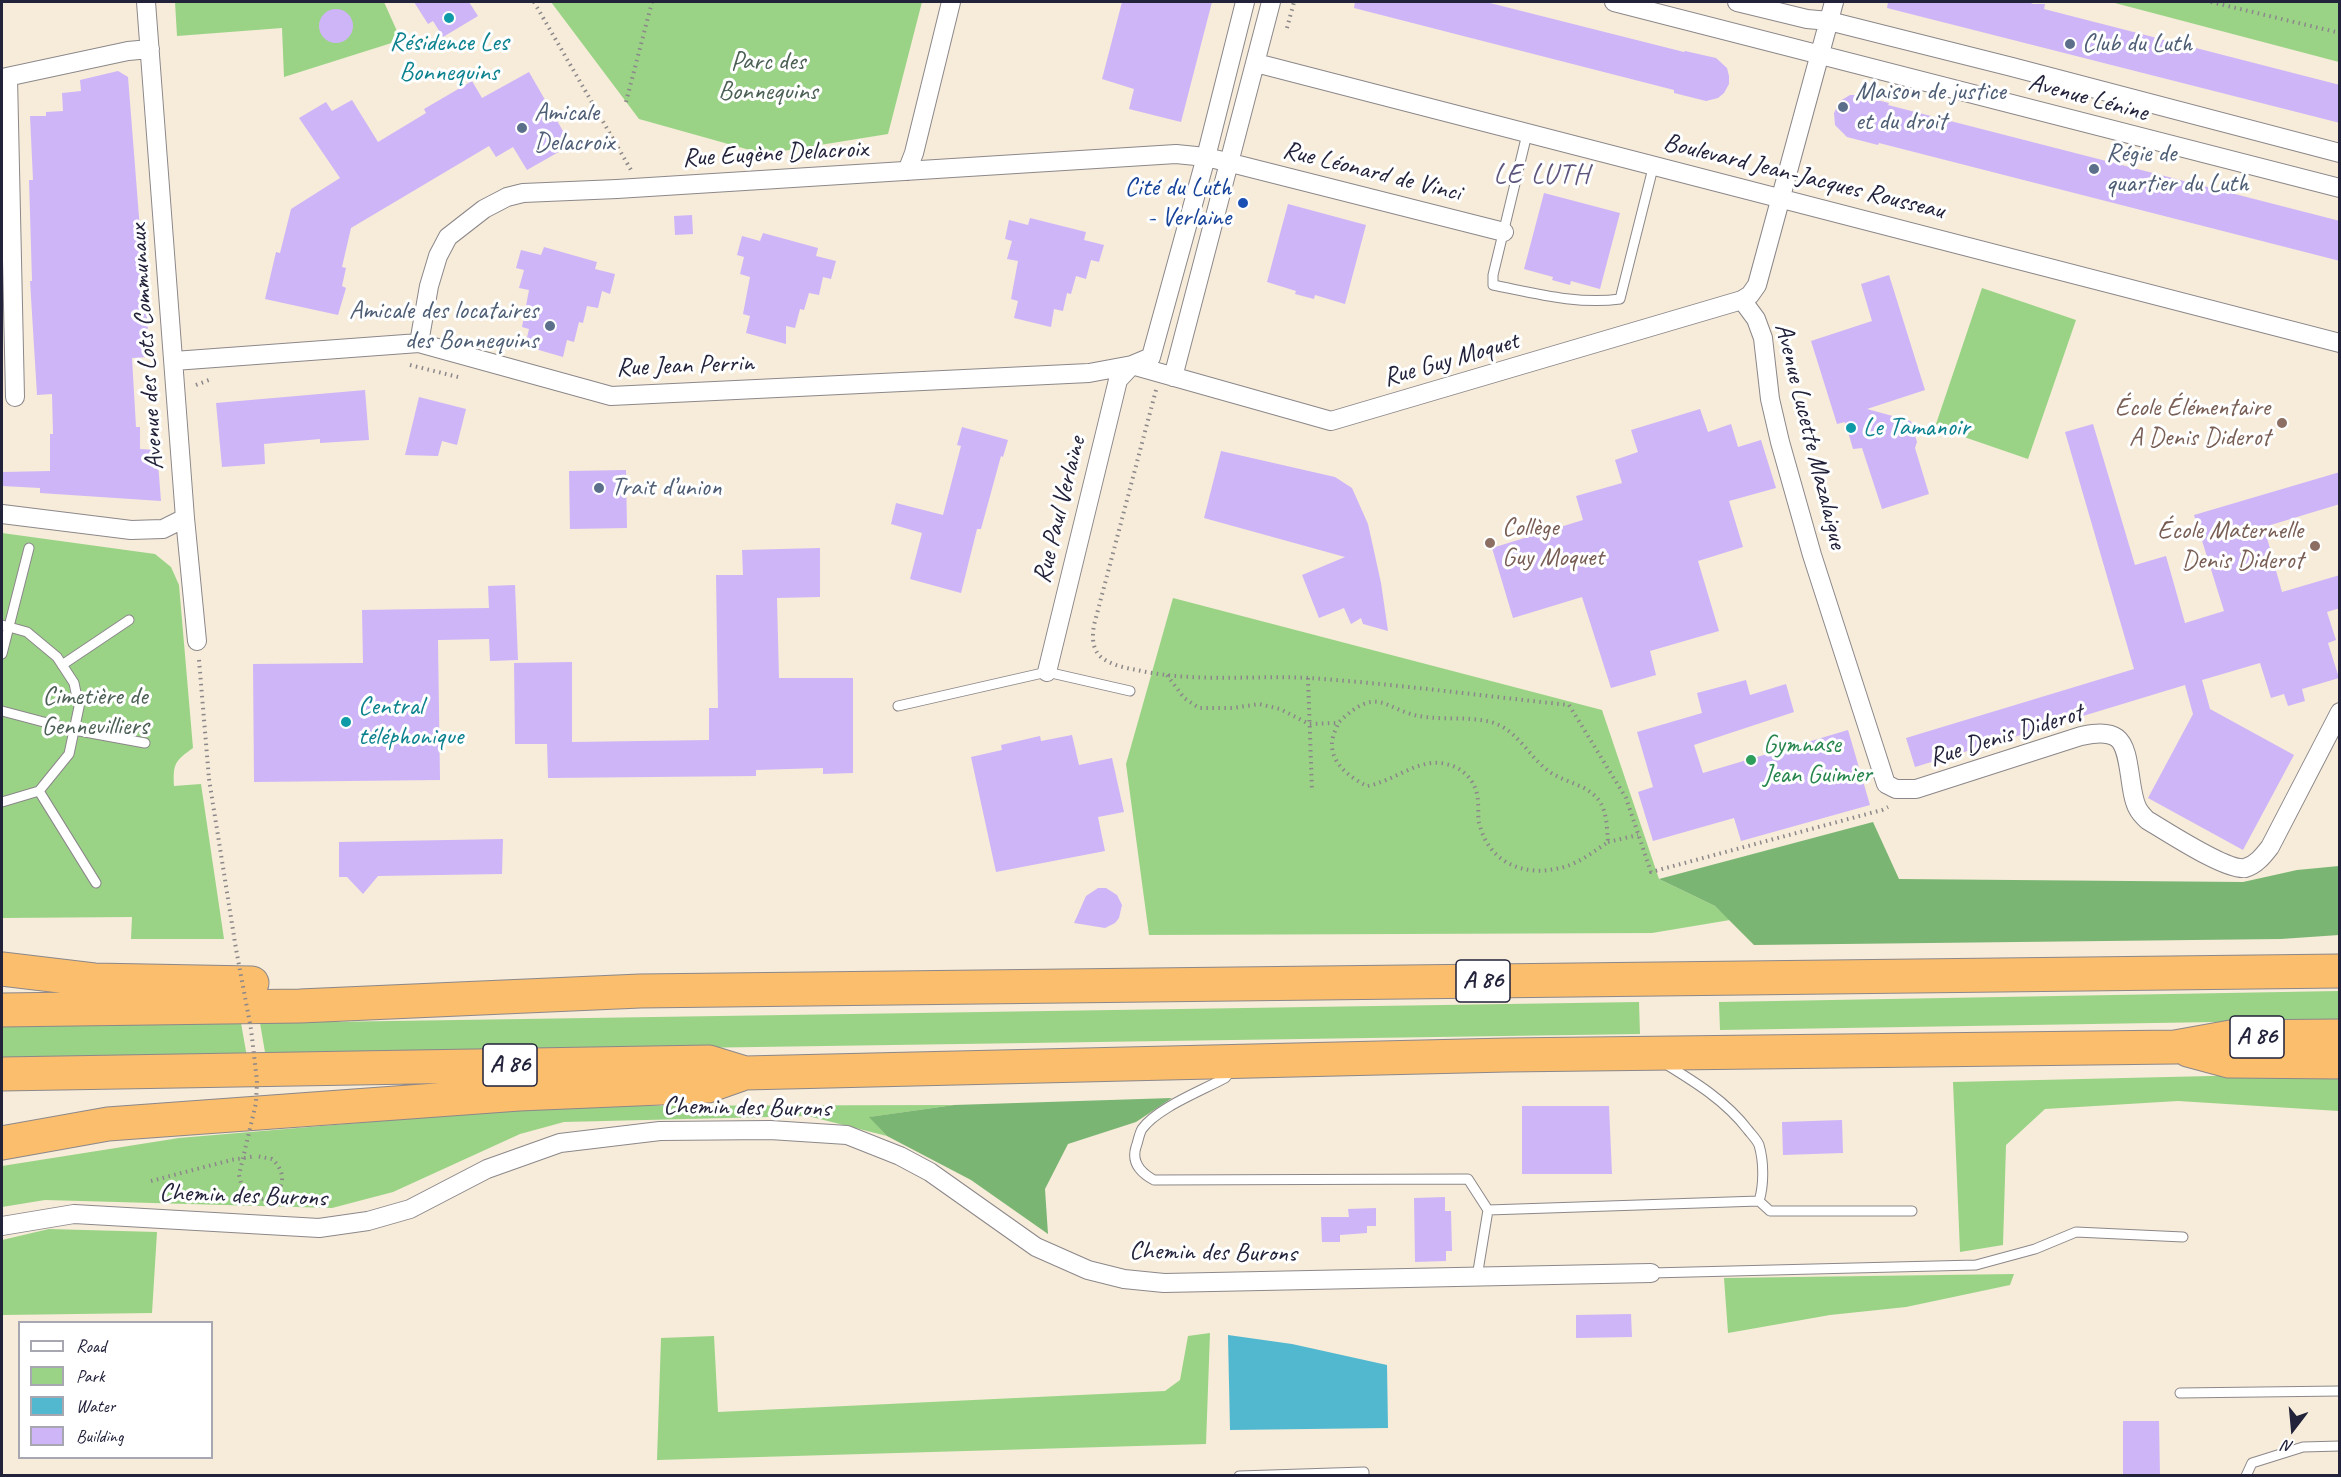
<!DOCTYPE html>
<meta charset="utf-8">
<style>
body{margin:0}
#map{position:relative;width:2341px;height:1477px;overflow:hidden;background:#f6ecd9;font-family:Caveat,sans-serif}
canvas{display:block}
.frame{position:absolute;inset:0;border:3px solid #22223b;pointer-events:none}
.legend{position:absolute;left:18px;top:1321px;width:195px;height:138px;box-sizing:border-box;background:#fff;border:2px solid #a7a7b1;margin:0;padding:8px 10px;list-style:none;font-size:18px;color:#22223b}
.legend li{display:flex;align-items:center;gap:12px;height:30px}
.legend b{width:30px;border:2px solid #a7a7b1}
.north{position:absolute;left:2263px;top:1399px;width:60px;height:60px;-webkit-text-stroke:4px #fff;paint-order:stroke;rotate:196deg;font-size:16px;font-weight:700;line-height:24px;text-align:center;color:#22223b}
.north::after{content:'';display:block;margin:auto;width:21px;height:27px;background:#22223b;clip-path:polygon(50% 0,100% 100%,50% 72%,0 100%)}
</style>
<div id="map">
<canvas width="2341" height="1477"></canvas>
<div class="frame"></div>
<ul class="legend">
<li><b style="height:8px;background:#fff"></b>Road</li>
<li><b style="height:16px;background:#9ad386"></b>Park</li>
<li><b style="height:16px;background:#52b8d0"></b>Water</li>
<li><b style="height:16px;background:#ceb5f8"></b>Building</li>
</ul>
<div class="north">N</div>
</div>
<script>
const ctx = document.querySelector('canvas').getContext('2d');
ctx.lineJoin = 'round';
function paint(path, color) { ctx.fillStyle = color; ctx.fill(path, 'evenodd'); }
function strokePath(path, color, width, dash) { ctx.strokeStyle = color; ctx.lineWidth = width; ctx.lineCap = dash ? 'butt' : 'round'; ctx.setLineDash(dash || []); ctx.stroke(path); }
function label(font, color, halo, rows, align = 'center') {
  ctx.font = font + ' Caveat,sans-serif'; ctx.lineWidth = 6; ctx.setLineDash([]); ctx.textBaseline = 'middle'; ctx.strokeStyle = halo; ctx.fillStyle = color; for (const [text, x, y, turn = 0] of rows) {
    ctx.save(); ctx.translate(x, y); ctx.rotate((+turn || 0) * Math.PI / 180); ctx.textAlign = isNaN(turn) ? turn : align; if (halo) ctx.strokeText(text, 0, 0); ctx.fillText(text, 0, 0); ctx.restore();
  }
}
paint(new Path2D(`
 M175,2h209l17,38 -117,37 -2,-49 -105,8z
 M551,2h371l-34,132 -124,20 -125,-35z
 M2111,2h228v60z
 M1982,288l94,32 -48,139 -93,-32z
 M2,533l153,21 16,13 8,18 14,163c-18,13 -20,15 -19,38l27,-2 23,155h-93l1,-22 -130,1z
 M1173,598l429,112 57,169 56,27 15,14 -78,13 -503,2 -23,-171z
 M2339,991l1,29 -620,10 -1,-28z
 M1639,1002l1,32 -1156,17 -218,7 -6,-35z
 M241,1023l6,34h-245v-30z
 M2297,1074l42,4v33l-161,-10 -133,8 -39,36 -3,100 -43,7 -7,-170z
 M954,1105l-84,12 17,19 -79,-20 -244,6 -44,12 -127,58 -61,16 -287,-8 -43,7v-41l177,-28 380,-32z
 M49,1229l108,3 -5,81 -150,2v-75z
 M2014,1274l-4,11 -104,22 -76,8 -102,18 -4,-55z
 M1210,1333l-4,111 -549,16 4,-122 53,-2 4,76 447,-21 15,-11 8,-44z`), '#9ad386');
paint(new Path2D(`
 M1873,822l26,57 344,3 54,-12 42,-4v69l-58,4 -527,6 -39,-39 -56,-27z
 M1172,1098l-36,24 -68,22 -23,45 3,45 -77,-54 -84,-44 -18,-19 85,-12z`), '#7bb573');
paint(new Path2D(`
 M1228,1335l64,9 95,21 1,63 -158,2z`), '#52b8d0');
paint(new Path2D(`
 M414,2h55l9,14 -35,21 -10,-16 -5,3z
 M1122,2h90l-31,120 -52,-13 5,-20 -32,-10z
 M1355,2h131l198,50 1,-1 31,7 11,10 2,8v8l-5,9 -6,5 -12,3 -32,-8v-3l-320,-82z
 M1888,2h141l4,2h12l-1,5 296,76v38l-453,-115z
 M319 26a17 17 0 1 1 34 0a17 17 0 1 1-34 0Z
 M118,71l10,6 22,280 -18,1 4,69h4v22l17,1 4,51 -121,-8v-5l-38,-2v-14l48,-1v-37h3l-1,-40 -15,1 -7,-114h2l-3,-101h4l-3,-64h16v-4l17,-1 -1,-18 19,-2 -1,-11z
 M529,72l42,73 -44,25 -14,-23 -17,10 -7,-11 -138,82 -9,39 4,1 -4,18 4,2 -8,27 -73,-16 11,-47 4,1 11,-44 49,-31 -41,-60 27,-16 6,9 20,-11 26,42 48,-29 -2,-4 48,-28 10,17z
 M1850,95h7l32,8 -1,2 452,116v40l-461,-118 -1,2 -31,-8 -12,-12 -1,-12 6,-12z
 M1544,193l76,20 -20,76 -29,-8 -1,4 -18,-5 1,-3 -29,-8z
 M1288,204l78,21 -21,79 -30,-9 -1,4 -19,-5 1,-3 -29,-9z
 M692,215l1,19 -18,1 -1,-19z
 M1030,218l56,14 -2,8 20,5 -5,17 -8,-2 -5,19 -10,-3 -5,18 -4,-1 -4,18 -9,-2 -3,18 -37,-9 4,-17 -7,-2 7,-38 -11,-2 5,-18 -7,-2 4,-19 19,5z
 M763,233l55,15 -2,8 20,5 -5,18 -8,-2 -4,18 -10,-2 -5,17 -4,-1 -5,19 -9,-2v18l-40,-11 4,-17 -7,-2 7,-37 -10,-3 4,-17 -7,-2 5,-19 18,5z
 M544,247l53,15 -2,7 20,5 -5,20 -8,-3 -4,17 -11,-2 -4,17 -4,-1 -5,20 -7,-2 -4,17 -38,-11 4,-17 -7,-2 7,-37 -10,-2 5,-18 -8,-2 5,-18 20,5z
 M1889,275l36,115 -58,19 44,12 6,21 -2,6 14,46 -47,15 -20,-61 -9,1 -8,-27 -8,2 -26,-83 61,-20 -11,-37z
 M365,390l4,50 -49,3v-4l-56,5 1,20 -43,3 -6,-64z
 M419,397l47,12 -9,36 -15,-4 -4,15 -33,-1z
 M1700,409l8,23 23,-8 7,23 23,-7 15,48 -47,13 14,46 -45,14 21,70 -69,20 6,24 -45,13 -29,-91 -69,21 -21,-70 91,-28 -7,-24 46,-13 -7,-23 23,-8 -7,-22z
 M2093,424l42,141 31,-9 19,67 39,-12 -30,-96 146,-43v32l-76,23 18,65 58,-17v33l-13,4 9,28 -8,3 11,35 -37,11 3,12 -17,5 -4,-12 -13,4 -11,-35 -58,17 8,29 84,46 -51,95 -95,-52 45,-84 -8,-29 -270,82 -9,-29 228,-69 -69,-237z
 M962,427l46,13 -5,17 -2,-1 -20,73h-4l-16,64 -51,-14 12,-46 -31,-9 5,-21 47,12 18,-69 -4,-1z
 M1221,451l114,26 17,11 16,36 13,59 7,48 -25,-7 -2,-6 -10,6 -7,-16 -25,10 -17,-43 43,-18 -141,-39z
 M626,470l1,58 -57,1 -1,-58z
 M820,548v49l-43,1 2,80h74v95l-30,1v-6l-67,2v6l-208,2 -1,-34h-32l-1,-81 58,-1v80l137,-2v-32h9l-2,-133h27l-1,-25z
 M515,585l3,75 -28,1 -1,-22 -51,1 2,140 -186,2 -1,-118 110,-1 -1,-53 127,-2 -1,-22z
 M1746,680l4,15 36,-11 8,28 -100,33 9,28 145,-43 22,75 -129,36 -7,-23 -81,23 -15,-49 15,-5 -16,-55 65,-19 -5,-20z
 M1072,735l7,30 33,-7 12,54 -26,5 7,34 -109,21 -25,-115 31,-7 -1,-5 39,-9 1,5z
 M503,839l-1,35 -124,2 -15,18 -16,-17h-8v-35z
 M1098,888h8l11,7 5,10 -3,13 -4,5 -10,5 -31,-5 12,-27z
 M1522,1106h87l3,68h-90z
 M1842,1120l1,33 -60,2 -1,-33z
 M1445,1197v14h6l1,40h-6v10l-31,1 -1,-64z
 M1376,1208v18h-9v7l-27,2v7h-18l-1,-25h28l-1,-8z
 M1631,1314l1,23 -56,1v-23z
 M2123,1421h36l1,55h-37z`), '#ceb5f8');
const lane = new Path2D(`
 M1527,134l-34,141v10c41,8 85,20 127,14l34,-135
 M2,625l25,7 30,25 17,26 5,24 -10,47 -30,37 -37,11
 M2,654l27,-106
 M62,665l67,-45
 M898,706l149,-34 83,19
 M2,711l72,19 71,13
 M39,791l57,92
 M1664,1063c31,19 62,38 84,67 4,5 9,10 11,15 5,17 5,40 0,56
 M1231,1071l-6,7c-24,13 -68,30 -83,51 -3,5 -4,13 -6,18 -5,16 5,26 18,33l314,-1 20,31
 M1651,1273l325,-8 59,-16 41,-17 107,5
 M1477,1277l11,-67 271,-9 11,10h142
 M2180,1393l160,-2
 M1239,1476l125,-4v4
 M2246,1476l6,-13 51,-16 37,-1`);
const street = new Path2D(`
 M146,2l39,516 12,123
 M1614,2l726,186
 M1737,2l70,17 22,2 183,46 328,86
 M1834,2l-77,283 -7,10 -8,5 14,19 7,19 7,61 10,43 32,113 74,229 10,5h20l165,-53c11,-2 26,-5 36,2 15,11 11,54 21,71 2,4 6,8 9,11 19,11 79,51 98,48 11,-3 18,-12 25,-21l70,-135
 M1256,63l1084,280
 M8,77l7,320
 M2,78l126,-27 22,-2
 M907,171l7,-18 37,-151
 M419,343l10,-57 9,-30 10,-19 36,-28 23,-12 16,-4 94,-4 559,-35 30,3 21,5 277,70
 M174,361l245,-18 192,53 478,-23 43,-8 199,56 411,-121
 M1173,377l98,-375
 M2,514l129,16 32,-1 22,-11
 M1047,672l71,-292 14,-15 19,-8 55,-200 39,-155
 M2,1226l72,-12 245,14 49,-7 42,-12 77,-40 73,-26 100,-12 110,-1 77,5 53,21 30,16 106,75 52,23 36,9 40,4 487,-10`);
const highway = new Path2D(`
 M2,969l92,11 158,3
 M2,1010l298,-4 340,-15 1700,-20
 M2188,1050l41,11 111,1
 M2,1074l707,-12 36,11
 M2,1143l106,-19 411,-30 189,-8 37,-13 762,-18 668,-8 56,-10 109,-1`);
strokePath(lane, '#8c878a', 11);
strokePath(street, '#8c878a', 20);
strokePath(highway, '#8c878a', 35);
strokePath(new Path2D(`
 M534,2l97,168
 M2211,2l129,31
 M1287,28l7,-26
 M626,102l26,-100
 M410,365l48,12
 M196,385l13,-5
 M1156,390l-62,235c-2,12 -2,25 8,33 10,7 23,10 35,12 57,13 115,5 173,8 86,6 173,18 259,27l57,93 25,74 231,-62 6,-3
 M199,660l10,119
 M1167,675l17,23 15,10h34l26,-4 21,5 29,15 29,-1c42,-41 46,-11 87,-6 23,3 47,-1 69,6 26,9 37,38 59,51 15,9 37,12 47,28 7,11 7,27 8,40 -15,10 -30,22 -48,26 -36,9 -70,-5 -80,-42 -3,-8 -1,-15 -2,-23 0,-19 -13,-35 -32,-39 -27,-7 -53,18 -79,22 -18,-9 -40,-25 -34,-49 1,-5 4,-9 5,-14
 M1308,678l4,113
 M1608,842l30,-7
 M151,1181l80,-21 25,-4`), '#8c878a', 4, [1.5, 4.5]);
strokePath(lane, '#fff', 9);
strokePath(street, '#fff', 18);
strokePath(highway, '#fabe6d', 33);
strokePath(new Path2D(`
 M209,779l27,170 15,80 6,52 -1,22 -17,72c8,47 66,15 33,-16l-16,-3`), '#8c878a', 4, [1.5, 4.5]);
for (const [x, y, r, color] of [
 [449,18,6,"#0f9aa8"],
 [2070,44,6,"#5c6f8a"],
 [1843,107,6,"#5c6f8a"],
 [522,128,6,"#5c6f8a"],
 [2094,169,6,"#5c6f8a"],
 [1243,203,6,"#1a4fb4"],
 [550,326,6,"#5c6f8a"],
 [2282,423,6,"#8d6e63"],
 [1851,428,6,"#0f9aa8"],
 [599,488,6,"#5c6f8a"],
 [1490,543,6,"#8d6e63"],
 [2315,546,6,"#8d6e63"],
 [346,722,6,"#0f9aa8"],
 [1751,760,6,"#2e9e5b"]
]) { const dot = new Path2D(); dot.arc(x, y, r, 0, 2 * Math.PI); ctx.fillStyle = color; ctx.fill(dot); strokePath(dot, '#fff', 2); }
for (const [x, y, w] of [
 [1483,981,54],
 [2257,1037,54],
 [510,1065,54]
]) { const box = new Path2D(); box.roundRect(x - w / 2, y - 21, w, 42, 4.5); ctx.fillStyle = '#fff'; ctx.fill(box); strokePath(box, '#22223b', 1.5); }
label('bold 24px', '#22223b', null, [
 ["A 86",1483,981],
 ["A 86",2257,1037],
 ["A 86",510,1065]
]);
label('26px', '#0d838f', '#fff', [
 ["Résidence Les",449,43,"center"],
 ["Bonnequins",449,73,"center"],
 ["Le Tamanoir",1863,428],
 ["Central",358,707],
 ["téléphonique",358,737]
], 'left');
label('26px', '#4e5e75', '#fff', [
 ["Club du Luth",2082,44],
 ["Maison de justice",1855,92],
 ["et du droit",1855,122],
 ["Amicale",534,113],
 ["Delacroix",534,143],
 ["Régie de",2106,154],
 ["quartier du Luth",2106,184],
 ["Amicale des locataires",538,311,"right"],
 ["des Bonnequins",538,341,"right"],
 ["Trait d’union",611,488]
], 'left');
label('26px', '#4c6055', '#fff', [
 ["Parc des",768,62],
 ["Bonnequins",768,92],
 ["Cimetière de",95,697],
 ["Gennevilliers",95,727]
]);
label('26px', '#22223b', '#fff', [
 ["Avenue Lénine",2088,98,15],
 ["Rue Eugène Delacroix",775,154,-3],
 ["Rue Léonard de Vinci",1372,172,14],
 ["Boulevard Jean-Jacques Rousseau",1804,177,14],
 ["Avenue des Lots Communaux",147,347,-94],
 ["Rue Guy Moquet",1451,360,-16],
 ["Rue Jean Perrin",685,366,-2],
 ["Avenue Lucette Mazalaigue",1810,436,76],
 ["Rue Paul Verlaine",1060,510,-76],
 ["Rue Denis Diderot",2006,736,-17],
 ["Chemin des Burons",747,1108,1],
 ["Chemin des Burons",243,1196,2],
 ["Chemin des Burons",1213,1253,1]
]);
label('26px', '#164399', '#fff', [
 ["Cité du Luth",1231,188],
 ["- Verlaine",1231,218]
], 'right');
label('26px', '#785e54', '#fff', [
 ["École Élémentaire",2270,408],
 ["A Denis Diderot",2270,438],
 ["Collège",1502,528,"left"],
 ["Guy Moquet",1502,558,"left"],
 ["École Maternelle",2303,531],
 ["Denis Diderot",2303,561]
], 'right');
label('26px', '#27864d', '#fff', [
 ["Gymnase",1763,745],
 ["Jean Guimier",1763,775]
], 'left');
ctx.letterSpacing = '1.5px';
label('28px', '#5e557d', '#fff', [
 ["LE LUTH",1542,176]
]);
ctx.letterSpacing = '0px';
</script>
